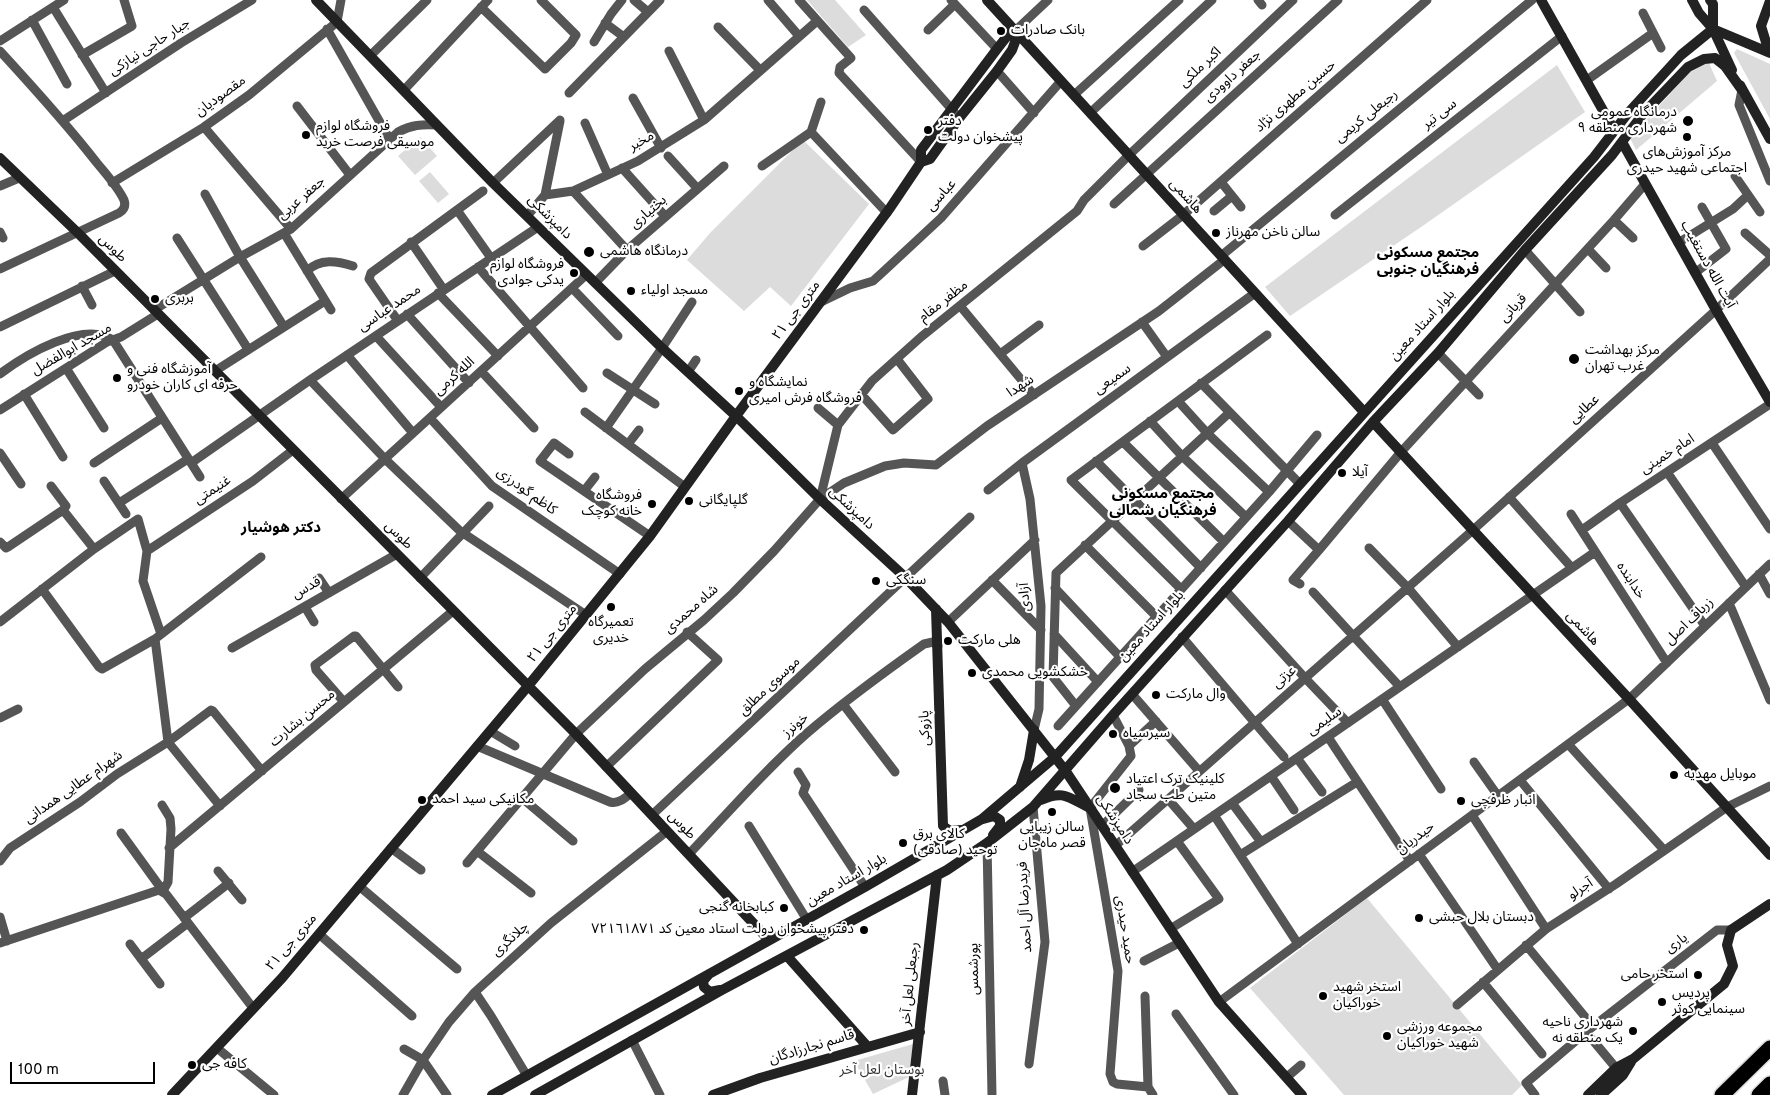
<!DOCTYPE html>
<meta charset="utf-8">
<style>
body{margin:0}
#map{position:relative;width:1770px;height:1095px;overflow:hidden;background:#fff;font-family:Overpass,sans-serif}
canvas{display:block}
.scale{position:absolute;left:10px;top:1062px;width:145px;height:22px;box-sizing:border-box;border:2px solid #000;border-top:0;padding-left:6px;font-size:15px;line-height:18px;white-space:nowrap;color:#000;-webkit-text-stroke:4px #fff;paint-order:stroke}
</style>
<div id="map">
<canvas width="1770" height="1095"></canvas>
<div class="scale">100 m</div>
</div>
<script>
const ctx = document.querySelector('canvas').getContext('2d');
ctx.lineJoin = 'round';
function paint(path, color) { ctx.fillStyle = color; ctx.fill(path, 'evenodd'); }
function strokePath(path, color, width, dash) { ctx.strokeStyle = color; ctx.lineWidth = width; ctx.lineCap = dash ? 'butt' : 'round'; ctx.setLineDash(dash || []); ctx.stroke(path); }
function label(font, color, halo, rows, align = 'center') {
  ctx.font = font + ' Overpass,"Noto Sans Arabic",sans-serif'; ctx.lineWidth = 4.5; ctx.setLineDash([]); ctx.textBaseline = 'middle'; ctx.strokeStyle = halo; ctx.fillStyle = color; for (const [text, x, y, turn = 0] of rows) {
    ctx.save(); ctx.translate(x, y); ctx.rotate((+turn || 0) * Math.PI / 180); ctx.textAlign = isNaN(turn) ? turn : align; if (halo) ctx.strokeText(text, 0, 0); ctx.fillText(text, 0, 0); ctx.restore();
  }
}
paint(new Path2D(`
 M807,0h28l31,35 -18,12z
 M1737,49l33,15v55l-36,-66z
 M1709,63l8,18 -81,69 -6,-12 67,-74z
 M1557,65l28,47 -161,113 -134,91 -25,-29z
 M420,137l17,19 -22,19 -17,-19z
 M803,140l66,64 -78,102 -21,-19 -26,24 -57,-51 23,-27z
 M430,172l19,22 -11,9 -19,-22z
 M1367,898l155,187 -10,10h-168l-94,-107z
 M913,1044l-4,33 -36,17 -19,-33z`), '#dcdcdc');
const highway = new Path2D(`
 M1722,1095l48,-47
 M1759,1095l11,-11`);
strokePath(highway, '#dbdbdb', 18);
strokePath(new Path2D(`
 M634,0l14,12
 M768,0l31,36
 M799,0l52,58 -11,9 -1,6 82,89
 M951,0l46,49
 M1258,0l4,5
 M53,7l53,86
 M481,7l64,62 26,-26 5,-8 -35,-35
 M864,10l91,103
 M1643,13l18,35
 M32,20l35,64
 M605,23l19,14
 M718,27l42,43
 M327,29l63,111
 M928,30l27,-26
 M1015,31l33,-31
 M0,41l64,-41
 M594,42l17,-28 11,-14
 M0,51c34,37 66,72 97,112 9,11 21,24 27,37 2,6 0,10 -5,13l-119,56
 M669,51l35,69
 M82,55l50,-29 -8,-26
 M371,55l56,-55
 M997,71l37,42
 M1587,80l66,-47
 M404,90l84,-90
 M1742,90l-3,15 31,76
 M569,93l91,-93
 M1074,95l105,-95
 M633,98l28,50
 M297,106l53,69
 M1090,113l122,-113
 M64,120l117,-77 71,-43
 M585,123l23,52
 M204,127l87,102
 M811,132l76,81
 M668,156l29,32
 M762,166l49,-34 10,-30
 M622,168l43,48
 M1735,176l25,36
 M1221,182l20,25
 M112,183l92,-56 45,-32 88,-73 4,-22
 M493,183l67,-63
 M0,186l19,-8
 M573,191l54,59
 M205,194l35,63 44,70
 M545,195l15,-74
 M1114,204l224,-204
 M457,210l34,48
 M1214,211l18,-15
 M1335,215l227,-179
 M527,216l18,-21 28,-4 65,-30 66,-41 113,-99
 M1614,220l19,18
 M0,232l3,6
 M284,233l47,77
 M1745,233l25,22
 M177,238l71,111
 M411,242l33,48
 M1678,243l55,-34 15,-14
 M1143,246l40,-31 244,-215
 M1588,249l18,19
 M1525,250l55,62
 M1221,256l311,-256
 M478,267l105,121
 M307,271c13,-13 30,-10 46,-5
 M1695,273l31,-24 -24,-42
 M595,283l32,-33 97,-84
 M82,286l10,19
 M572,288l46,48
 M438,293l60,63
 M821,302l29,-14 23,-7 11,-10 57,-53 120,-137
 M961,307l73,88
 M154,310l86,-53 51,-28 107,-97c13,-7 24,-8 39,-7
 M407,314l62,69
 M398,321l-29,-42 2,-6 112,-82
 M1142,322l25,35
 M0,327l115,-56
 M376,336l65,71
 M1438,353l41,42
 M1000,354l39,-29
 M347,355l66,78
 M66,368l38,60
 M215,371l110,-70
 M481,371l53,57
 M688,372l8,-12
 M607,373l48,31
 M0,374c25,-19 83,-54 113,-34l87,137
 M310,380l75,79 75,72 126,84
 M1201,383l99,101
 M24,394l39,63
 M861,394l32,36 35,-31 -31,-40
 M1178,401l29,32 62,59
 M818,408l20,17
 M0,410l107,-68 14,-5 37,-23
 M585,412l100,75
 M430,418l62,68 128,88
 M1150,421l32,35 64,61
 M606,428l56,-80 30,-46
 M1123,442l101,100
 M1712,443l58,86
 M628,444l11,-14
 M0,453l21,31
 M569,454l-15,-11 -14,18 110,75
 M1096,461l105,107
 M94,463l68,-45
 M191,463l119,-83 228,-153
 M1022,463l8,36 11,107 -2,103 -5,21
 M1667,472l79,115
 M104,481l22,33
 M51,486l15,20 -3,4
 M988,490l34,-27 233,-170
 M584,491l11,-14
 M1509,497l63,71
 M341,499l245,-224
 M820,499l18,-74 34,-44 49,-44 156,-126 7,-11 45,-45 164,-155
 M119,503l69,-44
 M1620,503l85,123
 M63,510l31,39
 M1571,514l96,149
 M1288,521l31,29 82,-98 213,-232 31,-36
 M1582,530l38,-27 150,-99
 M0,542l6,6 2,-1 55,-37
 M1085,545l71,71
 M1369,548l39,40 50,59
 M147,551l106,-70 40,-31
 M1759,574l11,20
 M319,578l10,15
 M420,578l69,-72
 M992,580l49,50
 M1300,584l-7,-4 26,-30
 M1055,588l65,69
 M42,589l57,78 3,2 53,-30 106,-82
 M1181,589l-110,-109 196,-145
 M1225,590l80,88 43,45
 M1313,592l87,95
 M1729,603l41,97
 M305,607l9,15
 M0,622l94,-73 44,-30 9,32 -4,30 18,53
 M948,622l87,-82
 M1054,634l44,48
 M1182,637l102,120
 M155,639l13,103
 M232,648l165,-94
 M1132,694l67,77
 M1382,699l59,90
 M344,702l-28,-32 -1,-5 39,-29h2l42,51
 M843,704l52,68
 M1076,706l-23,-29 3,-104 173,-160
 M1113,715l16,31 2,10 -41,52 28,163 -8,103 3,8 4,2 31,3
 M0,718l18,-9
 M1058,726l211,-234 48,-57
 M490,731l25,15
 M1328,737l82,124
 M168,742l52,64
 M1568,744l96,106
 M477,746l133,56c9,2 15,-4 21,-9
 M1129,746l27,-25
 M1297,758l25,34
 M1474,762l24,34
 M606,767l112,-107 -31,-28
 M798,772l8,13 -3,8 62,94
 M1271,776l23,34
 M1520,780l89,109
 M522,798l51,43
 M1168,799l26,30
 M1232,803l29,39
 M652,815l318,-298
 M1214,815l84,129
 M1472,815l74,114
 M749,826l58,94
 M1102,826l37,-36
 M121,833l42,58 5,-9 3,-53 -1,-11 -8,-13
 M987,843l5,252
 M1115,846l358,-316 243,-220 54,-51
 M169,848l284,-237
 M391,848l30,22
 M477,851l54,42
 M689,854c38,-40 75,-83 117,-120 37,-32 77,-61 118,-90l9,-2 5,4
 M1419,854l79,116
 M1240,855l117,-73
 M0,861l10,-13 70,-46 37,-28 51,-32 43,-32 2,1 49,60
 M467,863l109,-129 69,-65 59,-49 29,-27 41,-42 46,-52 24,-16 41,-17 19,-3 32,2 51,-39 172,-115 65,-51
 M218,871l24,29
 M1132,872l463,-320
 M359,886l98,83
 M0,917l7,24
 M184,918l45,-35
 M1170,929l49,-30 -42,-58
 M319,934l93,82
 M0,943l159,-53 7,4 87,114
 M130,944l30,40
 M1526,945l60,73
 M141,959l47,-36
 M1144,961l35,-18
 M1483,982l59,72
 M475,992l16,24 36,60
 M1145,996l3,91 5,8
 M1219,1002l410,-303 141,-135
 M1457,1005l89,-76 70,-45 111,-77 43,-21
 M1176,1014l58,81
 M1586,1032l30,36
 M632,1040l28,55
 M217,1048l57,47
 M404,1049l19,11 24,35
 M1029,1064l16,-122 -12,-135
 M1287,1077l14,-12
 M943,1081l2,14
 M403,1095l20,-35 26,-38 26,-30 76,-69 115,-91
 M1535,1095l-9,-12 60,-51 131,-102h14`), '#555', 9);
strokePath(new Path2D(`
 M316,0l177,183 169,165 74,68 84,83 86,79 42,44 117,148 154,232 83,93
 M987,0l377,412
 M1541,0l73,130
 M1692,0l7,13 14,16 19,41
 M1710,0l3,4v25
 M1713,29l57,24
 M1769,52l-8,-26 9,-25
 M1740,85l30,54
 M1622,142l94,168 54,92
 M0,158l78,75 498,501 193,206
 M921,162l9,-3 30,-42 37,-46 15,-21 3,-8v-11
 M1373,422l256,277 141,156
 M936,609l7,217 7,5 11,-1
 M1020,787l9,-27 5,-30
 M1041,800c22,-10 27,-3 47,7
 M983,819l11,-3 6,4v6l-7,9
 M787,956l80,90
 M709,974l-6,7 1,6 6,5 10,-2
 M172,1095l110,-117 246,-292 122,-150 86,-120 154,-208 31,-46v-12l76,-101 11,-14 7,-4
 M492,1095l373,-208 117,-68 73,-62 539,-600 34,-44 53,-58 32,-26
 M535,1095l187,-105 225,-120 40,-27 46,-36 80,-92 175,-194 85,-99 65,-69 87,-103 87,-95 31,-41 45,-47 16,-8 11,-1 10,8 17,24
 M713,1095l47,-17 160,-46
 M912,1095l25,-220
 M1588,1095l28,-27 17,-9 91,-75 9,-18 -6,-21 4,-15 39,-26
 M1601,1095l22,-20 8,-13`), '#222', 10);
strokePath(highway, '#000', 15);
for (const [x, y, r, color] of [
 [1001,31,5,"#000"],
 [1688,121,6,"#000"],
 [928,130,5,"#000"],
 [306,135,5,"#000"],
 [1687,137,5,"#000"],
 [1216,233,5,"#000"],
 [589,252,6,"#000"],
 [574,273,5,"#000"],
 [631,291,5,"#000"],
 [155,299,5,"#000"],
 [1574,359,6,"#000"],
 [117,378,5,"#000"],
 [739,391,5,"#000"],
 [1342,473,5,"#000"],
 [689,501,5,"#000"],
 [652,504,5,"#000"],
 [876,581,5,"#000"],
 [611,607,5,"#000"],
 [948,641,5,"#000"],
 [972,673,5,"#000"],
 [1156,695,5,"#000"],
 [1113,734,5,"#000"],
 [1674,775,5,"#000"],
 [1115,788,6,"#000"],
 [422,800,5,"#000"],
 [1461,801,5,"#000"],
 [1052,812,5,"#000"],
 [903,843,5,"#000"],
 [784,908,5,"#000"],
 [1419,918,5,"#000"],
 [864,930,5,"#000"],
 [1698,975,5,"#000"],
 [1323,996,5,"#000"],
 [1662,1002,5,"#000"],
 [1633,1031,5,"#000"],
 [1387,1036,5,"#000"],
 [192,1065,5,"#000"]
]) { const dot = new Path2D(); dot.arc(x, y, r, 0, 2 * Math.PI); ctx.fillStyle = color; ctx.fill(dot); strokePath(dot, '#fff', 2); }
label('14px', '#000', '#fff', [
 ["بانک صادرات",1011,31],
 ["درمانگاه عمومی",1677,113,"right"],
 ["شهرداری منطقه ۹",1677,129,"right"],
 ["دفتر",938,122],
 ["پیشخوان دولت",938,138],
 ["فروشگاه لوازم",316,127],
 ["موسیقی فرصت خرید",316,143],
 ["مرکز آموزش‌های",1687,153,"center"],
 ["اجتماعی شهید حیدری",1687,169,"center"],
 ["سالن ناخن مهرناز",1226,233],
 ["درمانگاه هاشمی",600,252],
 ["فروشگاه لوازم",564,265,"right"],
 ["یدکی جوادی",564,281,"right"],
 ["مسجد اولیاء",641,291],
 ["بربری",165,299],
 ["مرکز بهداشت",1585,351],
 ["غرب تهران",1585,367],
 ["آموزشگاه فنی و",127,370],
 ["حرفه ای کاران خودرو",127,386],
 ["نمایشگاه و",749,383],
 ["فروشگاه فرش امیری",749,399],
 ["آیلا",1352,473],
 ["فروشگاه",642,496,"right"],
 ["خانه کوچک",642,512,"right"],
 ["گلپایگانی",699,501],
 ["سنگکی",886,581],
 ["تعمیرگاه",611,623,"center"],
 ["خدیری",611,639,"center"],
 ["هلی مارکت",958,641],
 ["خشکشویی محمدی",982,673],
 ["وال مارکت",1166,695],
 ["سیرسیاه",1123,734],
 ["موبایل مهدیه",1684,775],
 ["کلینیک ترک اعتیاد",1126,780],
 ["متین طب سجاد",1126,796],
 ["مکانیکی سید احمد",432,800],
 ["انبار ظرفچی",1471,801],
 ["سالن زیبایی",1052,828,"center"],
 ["قصر ماه‌جان",1052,844,"center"],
 ["کالای برق",913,835],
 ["توحید (صادقی)",913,851],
 ["کبابخانه گنجی",774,908,"right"],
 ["دبستان بلال حبشی",1429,918],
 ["دفتر پيشخوان دولت استاد معين كد ٧٢١٦١٨٧١",854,930,"right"],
 ["استخر حامی",1688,975,"right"],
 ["استخر شهید",1333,988],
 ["خوراکیان",1333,1004],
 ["پردیس",1672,994],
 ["سینمایی کوثر",1672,1010],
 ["شهرداری ناحیه",1623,1023,"right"],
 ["یک منطقه نه",1623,1039,"right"],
 ["مجموعه ورزشی",1397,1028],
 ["شهید خوراکیان",1397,1044],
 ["کافه جی",202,1065]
], 'left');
label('14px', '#000', '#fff', [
 ["جبار حاجی نیازکی",150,48,-33],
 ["اکبر ملکی",1201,68,-43],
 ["جعفر داوودی",1233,77,-42],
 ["مقصودیان",221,97,-36],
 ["حسین مطهری نژاد",1296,97,-41],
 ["سی تیر",1440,115,-38],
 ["رجبعلی کریمی",1367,117,-39],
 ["مخبر",642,142,-30],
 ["عباسی",942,196,-48],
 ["هاشمی",1185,197,48],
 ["جعفر عربی",302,199,-41],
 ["بختیاری",649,213,-41],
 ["دامپزشکی",549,218,45],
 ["طوس",112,249,45],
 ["آیت الله دستغیب",1707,265,61],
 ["مظفر مقام",944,302,-38],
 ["محمد عباسی",390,309,-34],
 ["قربانی",1514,309,-47],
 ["۲۱ متری جی",797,311,-53],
 ["بلوار استاد معین",1423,326,-48],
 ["مسجد ابوالفضل",72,350,-30],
 ["الله کرمی",455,377,-42],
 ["سمیعی",1113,380,-36],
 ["شهدا",1021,387,-34],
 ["عطایی",1585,410,-42],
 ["امام خمینی",1668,455,-33],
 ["غنیمتی",213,491,-33],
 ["کاظم گودرزی",526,492,36],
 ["دامپزشکی",851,509,43],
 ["طوس",398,536,45],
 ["خدابنده",1630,581,57],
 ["قدس",307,589,-30],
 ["آزادی",1026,597,-94],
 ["شاه محمدی",692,610,-41],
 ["زرباف اصل",1690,622,-44],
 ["بلوار استاد معین",1152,627,-48],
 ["هاشمی",1582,629,47],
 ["۲۱ متری جی",553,634,-51],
 ["عزتی",1285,678,-41],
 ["موسوی مطلق",770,687,-43],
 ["محسن بشارت",303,719,-40],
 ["سلیمی",1325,722,-35],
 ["خونرز",796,726,-41],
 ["پازوکی",926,728,-92],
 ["شهرام عطایی همدانی",74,788,-35],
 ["دامپزشکی",1114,820,57],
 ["طوس",681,826,46],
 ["حیدریان",1416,839,-37],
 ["بلوار استاد معین",847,881,-30],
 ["آجرلو",1581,890,-33],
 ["فریدرضا آل احمد",1026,907,-93],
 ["حمید حیدری",1124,930,81],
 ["چلانگری",511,940,-42],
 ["۲۱ متری جی",292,943,-49],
 ["یاری",1677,944,-36],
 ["پورشمس",975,969,-91],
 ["رجبعلی لعل آخر",911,984,-84],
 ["قاسم نجارزادگان",812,1048,-17]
]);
label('14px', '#333', '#fff', [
 ["بوستان لعل آخر",882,1071]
]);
label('bold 15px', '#000', '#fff', [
 ["مجتمع مسکونی",1428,254],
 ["فرهنگیان جنوبی",1428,271],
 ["مجتمع مسکونی",1163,495],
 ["فرهنگیان شمالی",1163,512],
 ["دکتر هوشیار",281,529]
]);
</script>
